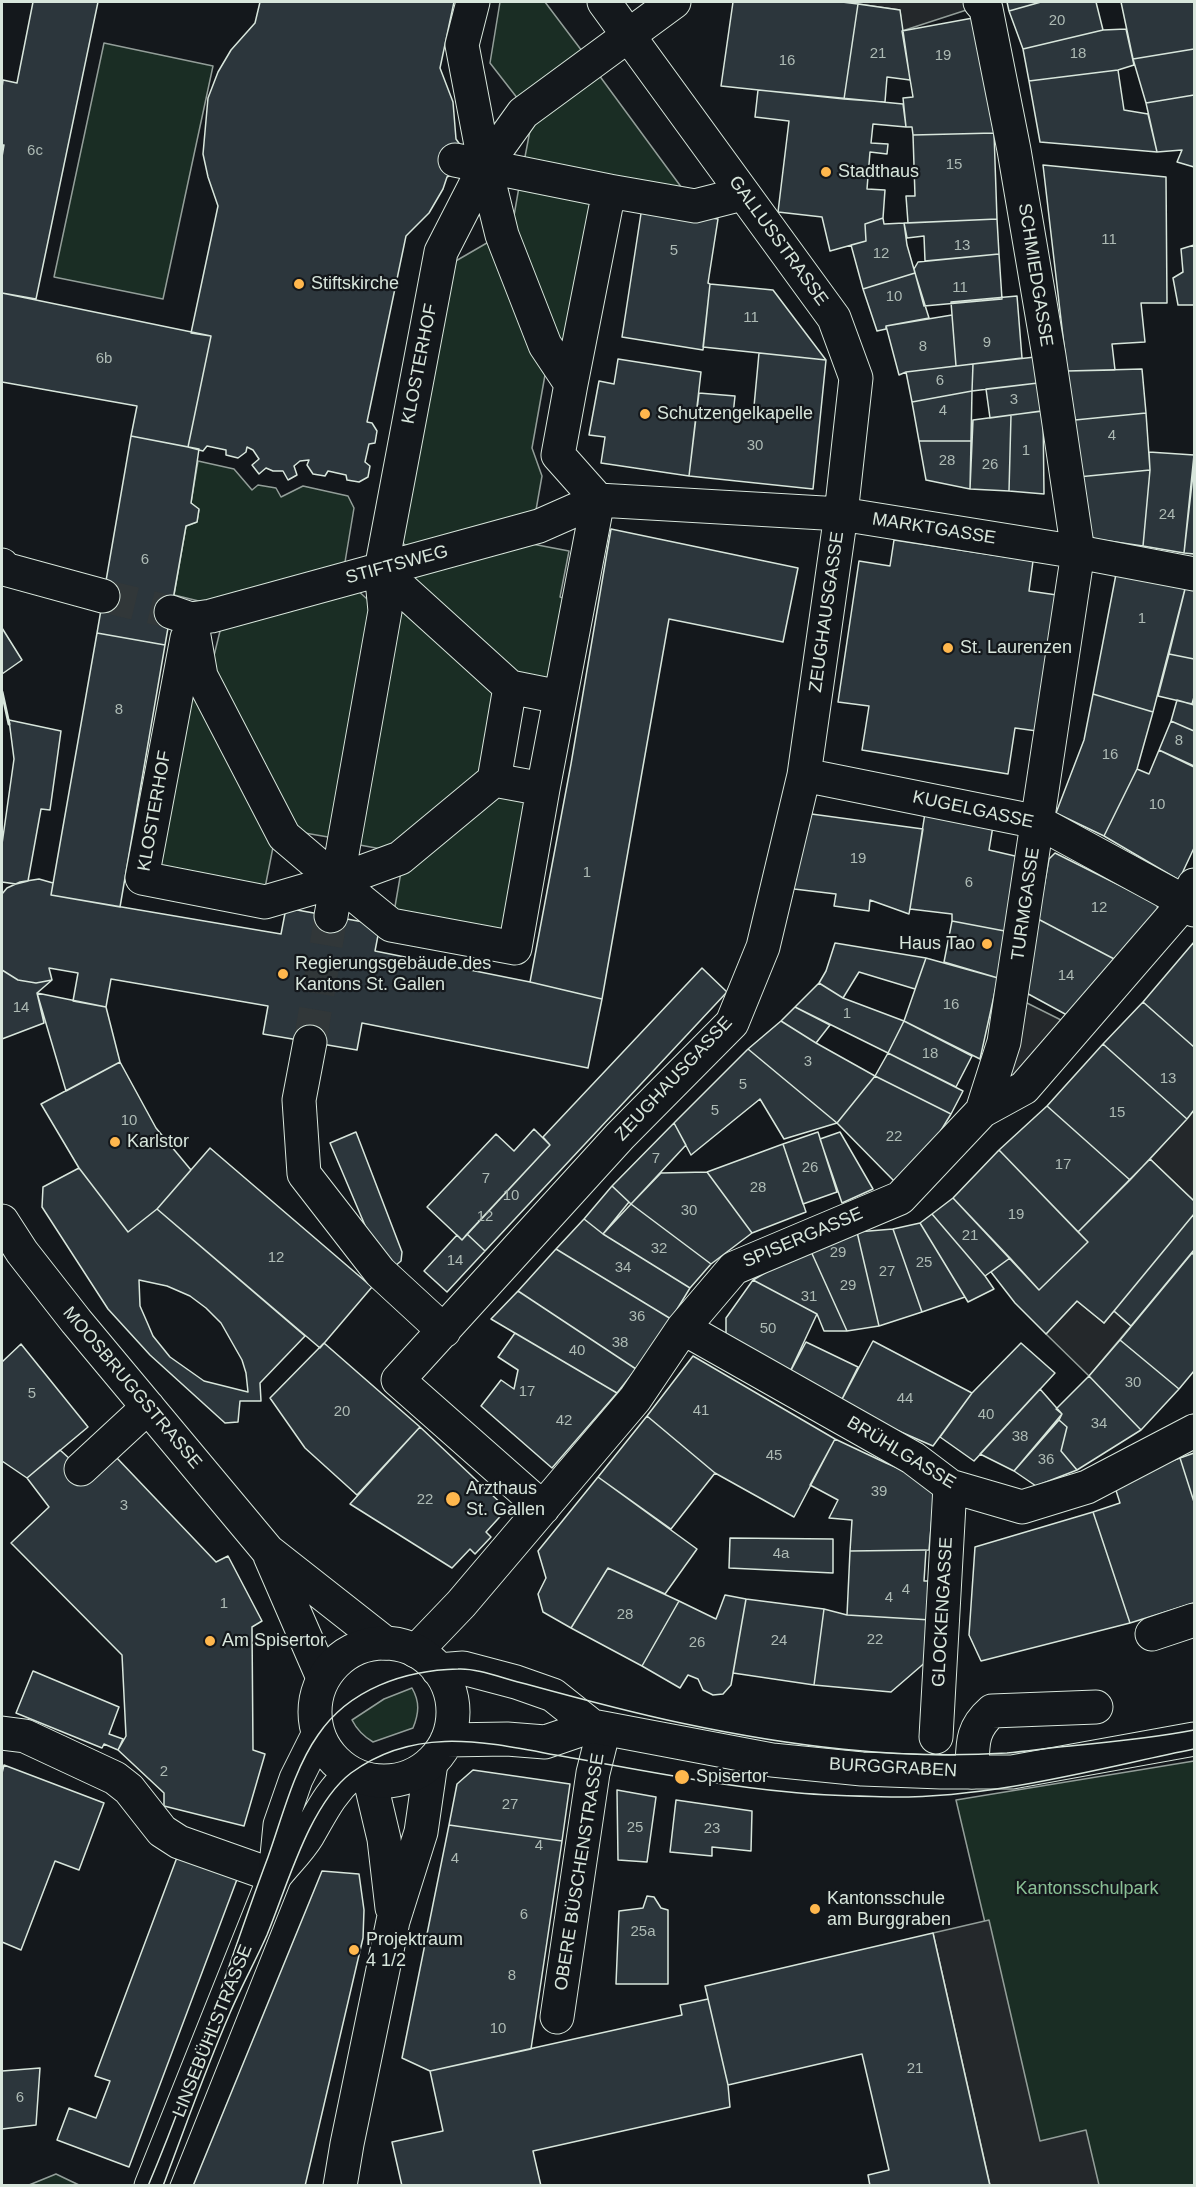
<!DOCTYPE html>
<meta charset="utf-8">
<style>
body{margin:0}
#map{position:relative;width:1196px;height:2187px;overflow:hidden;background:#14181c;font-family:Helvetica,sans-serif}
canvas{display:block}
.frame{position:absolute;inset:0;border:3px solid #d8e6dc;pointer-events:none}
</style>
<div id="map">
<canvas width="1196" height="2187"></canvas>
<div class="frame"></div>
</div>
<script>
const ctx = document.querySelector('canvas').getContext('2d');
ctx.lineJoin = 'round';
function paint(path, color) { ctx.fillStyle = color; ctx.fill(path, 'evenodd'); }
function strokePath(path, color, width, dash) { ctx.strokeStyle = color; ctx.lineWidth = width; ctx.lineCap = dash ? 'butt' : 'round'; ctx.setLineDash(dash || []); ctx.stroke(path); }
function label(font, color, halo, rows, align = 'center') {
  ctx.font = font + ' Helvetica,sans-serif'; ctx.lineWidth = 4.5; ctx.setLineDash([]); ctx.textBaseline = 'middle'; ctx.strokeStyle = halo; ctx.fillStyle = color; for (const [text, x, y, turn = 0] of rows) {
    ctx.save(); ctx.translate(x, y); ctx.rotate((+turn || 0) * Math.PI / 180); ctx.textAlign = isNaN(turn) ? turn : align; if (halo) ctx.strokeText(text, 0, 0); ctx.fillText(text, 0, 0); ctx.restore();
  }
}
const green = new Path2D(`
 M500,2h45l40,53 -67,44 -28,-36z
 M104,43l109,23 -50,233 -109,-22z
 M596,71l94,128 -166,-37 8,-42z
 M519,187l74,11 -31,149 -50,-120z
 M492,240l6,3 47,132 -13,73 10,28 -6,34 -3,5 -125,33 -6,-6 52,-280z
 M198,461l36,8 18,21 6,-5 18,3 5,9 22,-11 45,10 6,12 -9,54 -4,6 -130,36 -37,-9 12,-69 11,-4 2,-12 -8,-7z
 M527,543l42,8 -9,46 6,2 -16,87 -33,-6 -104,-95 3,-10z
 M356,589l20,18 -42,231 -41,-7 -83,-159 11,-45z
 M408,611l89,76 -17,93 -88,71 -43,-8 44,-228z
 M189,677l85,165 -10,51 -113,-19z
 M497,792l30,6 -23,139 -111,-19 9,-52z
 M412,1688c8,14 7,25 1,40l-40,14c-10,-6 -16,-12 -21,-22l32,-21z
 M1194,1761v424h-147l-91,-385z
 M56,2174l23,11h-50z`);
paint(green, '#1a2d24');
strokePath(green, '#939e99', 1.5);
const parking = new Path2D(`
 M858,2h133l-89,29 -2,-21 -42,-6z
 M1021,1000l48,24 -66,65z
 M1194,1110v91l-44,-42z
 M1077,1301l27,22 10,-12 17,15 -42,50 -43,-42z
 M989,1920l51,221 46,-11 13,55h-109l-57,-252z`);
paint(parking, '#24282b');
strokePath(parking, '#939e99', 1.5);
const building = new Path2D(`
 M33,2h65l-62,297 -34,-6v-136l2,-12h-2v-57l1,-8 14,3z
 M260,2h194l-14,66 13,34 3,37 5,7 -6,27 -8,4 -4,12 -14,24 -23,23 -39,186 5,1 5,8 -2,12 -6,1 -4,18 5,4 -2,11 -9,5 -12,-2 -1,-5 -18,-4 -3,5 -12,-2 -6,-9 2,-5 -9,1 -6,5 3,9 -9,5 -5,-9h-10l-7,-3 -7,6 -7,-9 7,-6 -6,-9 -6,-3 -1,5 -8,6 -12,-3v-5l-19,-4 -4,5 -15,-4 23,-111 -20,-3 27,-127 -10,-29 -5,-23 5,-56 10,-26 13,-22 24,-27z
 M733,2h109l16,2 -14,95 -123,-13z
 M1007,2h34l-32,9z
 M1041,2h55l7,28 -80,19 -14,-38z
 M1121,2h73v47l-61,10z
 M858,4l42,6 10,70 -23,-3 -2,25 -41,-3z
 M973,18l21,115 -81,2 -1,-8h-6l-3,-29 10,-1 -11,-66z
 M1126,29l8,36 -16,5 -89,11 -6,-32 80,-19z
 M1194,49v46l-48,8 -13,-44z
 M1118,70l6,40 24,4 9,38 -117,-10 -11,-61z
 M758,90l145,14 3,23 -33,-3 -2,19 17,1 -1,10 -17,-2 -3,37 18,1 -2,28 -18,6 1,17 -36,10 -8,-34 -44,-5 11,-91 -34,-4z
 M1194,95v72l-17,-5 5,-12 -25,2 -11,-49z
 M994,133l3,86 -89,4 -2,-27h9l-2,-61z
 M1043,165l123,12 1,126h-26l4,39 -33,2 3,26 -48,1z
 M642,207l76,12 -10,64 2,1 -7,66 -81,-13z
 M883,218l1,6 20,-1 3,22 8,28 -52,16 -12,-44 15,-4 -1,-17z
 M997,219l2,35 -74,7 -1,-25 -17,2 -3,-15z
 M1194,245v60h-16l-5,-27 10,-6 -2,-23z
 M999,254l3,45 -78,7 -10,-37 4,-7z
 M915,273l14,45 -43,8v3l-9,2 -14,-42z
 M710,284l63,6 53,70 -123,-13z
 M2,293l209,43 -23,111 -57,-11 6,-30 -135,-24z
 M1017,296l5,62 -66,8 -5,-64z
 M952,315l4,51 -50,6 -7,3 -13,-49z
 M759,353l67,7 -13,129 -124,-13 10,-83 36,3 -2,19 20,2z
 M1035,357l3,26 -66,8 1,-27z
 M618,359l83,13 -12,104 -88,-13 4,-26 -16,-2 10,-54 15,3z
 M973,364l-1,27 -60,11 -6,-30z
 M1142,369l4,44 -71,7 -8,-49z
 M1038,383l3,28 -51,7 -4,-29z
 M972,391l-1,50h-52l-7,-39z
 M1043,411l1,83 -35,-3 2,-76z
 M1146,413l4,57 -72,7 -3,-57z
 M1011,415l-2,76 -39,-2 3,-69z
 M131,436l68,13 -8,54 8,6 -2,13 -11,4 -21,119 -68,-12z
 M919,441h52l-1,48 -44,-9z
 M1149,452l45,3 -10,98 -41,-7 7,-76z
 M1194,466v88l-10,-1z
 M1150,470l-7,76 -48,-7 -9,-7 -8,-55z
 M611,529l187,39 -15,74 -114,-23 -67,380 -72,-17 41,-218z
 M894,540l139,21 -4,30 28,4 -20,136 -22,-3 -7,46 -146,-24 7,-44 -31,-4 21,-141 31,5z
 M1117,569l69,16 -33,127 -60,-18z
 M1186,585l8,3v71l-25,-5z
 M2,628l20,32 -20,14z
 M97,633l68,12 -45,262 -69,-12z
 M1169,654l25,5v38l-2,7 -34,-8z
 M1093,694l60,18 -16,57 -33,67 -48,-23 28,-73z
 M1177,700l17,5v26l-23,-10z
 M9,720l52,11 -11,79 -9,-1 -13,72 -12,3 -14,-2v-38l12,-85z
 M1171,721l23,10v35l-35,-16z
 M1159,750l35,17v81l-15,32 -75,-44 33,-67 12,5z
 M804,813l119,16 -14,85 -39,-14 -1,11 -35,-5 2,-12 -42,-5z
 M925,813l68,13 -4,24 39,9 -18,73 -58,-11v-7l-42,-5z
 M1055,853l102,51 1,8 -40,49 -80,-42 11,-60z
 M39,879l14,4 -2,12 230,39 5,-26 94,17 -5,26 155,31 72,17 -14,69 -226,-45 -5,27 -94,-16 5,-28 -157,-27 -5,28 -33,-6 5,-28 -29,-5 3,12 -16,3 -18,-3 -16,-10v-76l5,-6 13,-6z
 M1038,919l80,42 -42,59 -55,-30z
 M952,921l58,11 -12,46 -54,-16z
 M1194,942v105l-51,-45z
 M835,943l91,15 -11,31 -56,-17 -16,26 -24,-15 7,-12z
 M926,958l72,20 -18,81 -76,-38z
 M702,968l25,24 -242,259 -18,-17 83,-89 -7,-8z
 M2,970l16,10 18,3 16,-3 -15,13 7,30 -42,16z
 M819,983l24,15 61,23 -16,32 -93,-46z
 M37,993l69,14 14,55 -54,29z
 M1143,1002l51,45v63l-7,9 -84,-75z
 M795,1007l35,18 -14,18 -35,-22z
 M781,1021l35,22 59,33 -38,47 -89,-74z
 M904,1021l68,35 -16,31 -68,-34z
 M1103,1044l84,75 -57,61 -83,-74z
 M748,1049l89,74 -53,16 -24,-40 -69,56 -17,-32z
 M888,1053l75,38 -12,23 -76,-38z
 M120,1062l36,66 35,42 -34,39 -29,23 -49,-64 -38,-64z
 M875,1076l76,38 -22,36 -34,32 -58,-59z
 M1047,1106l83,74 -52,52 -79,-82z
 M674,1123l12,22 -55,59 -19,-18z
 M534,1129l16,16 -88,95 -35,-33 69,-73 18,17z
 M356,1132l46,120 -1,9 -6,5 -17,-10 -48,-113z
 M818,1132l19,60 -34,12 -20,-60z
 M840,1132l33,57 -31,14 -22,-64z
 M783,1144l23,68 -54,21 -45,-61z
 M210,1148l162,139 -52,61 -163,-139z
 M999,1150l89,92 -49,48 -86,-92z
 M1150,1159l44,42v13l-90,109 -27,-22 -31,33 -31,-31 -24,-31 19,-14 29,32 49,-48 -10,-10z
 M79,1168l49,64 29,-23 148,127 -45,47 1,18h-21l-2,21 -13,1 -75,-68 -42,-46 -66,-102 1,-20z
 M707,1172l45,61 -41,31 -80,-60 30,-31z
 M612,1186l17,16 -26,32 -19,-15z
 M953,1198l57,60 -25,18 -53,-62z
 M631,1204l80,60 -21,24 -87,-54z
 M932,1214l53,62 9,13 -26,13 -48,-79z
 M1194,1214v36l-63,76 -17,-15z
 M584,1219l19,15 87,54 -19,31 -115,-70z
 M920,1223l45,74 -43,15 -29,-83z
 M893,1229l29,83 -43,14 -22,-94z
 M857,1232l22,94 -32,5 -38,-84z
 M467,1234l18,17 -38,41 -23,-21 33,-36 5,5z
 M809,1247l38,84h-23l-7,-17 -64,-34z
 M556,1249l115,70 -35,50 -118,-78z
 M1192,1253l2,2v116l-15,18 -59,-49z
 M139,1280l28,6 23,10 16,12 15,15 21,37 4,13 2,19 -44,-11 -34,-24 -17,-21 -6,-14 -7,-16z
 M753,1280l64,34 -29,62 -62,-36v-22z
 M518,1291l118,78 -19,24 -126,-74z
 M515,1333l102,60 -65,75 -71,-62 20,-26 13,9 4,-19 -20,-13z
 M1120,1340l59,49 -38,41 -52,-54z
 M873,1341l99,52 -39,53 -94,-41z
 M806,1342l52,25 -19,38 -51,-29z
 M324,1343l96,84 -63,68 -52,-47 -35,-50z
 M1021,1343l34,30 -81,88 -34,-24 32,-44z
 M21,1344l67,83 -61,51 -25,-17v-99z
 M693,1356l142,83 -41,78 -79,-44 -68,-57z
 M1089,1376l52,54 -64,40 -16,-19 6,-24 -8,-7 3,-6 -6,-5z
 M1040,1389l22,25 -48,57 -34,-17z
 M647,1416l68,57 -44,56 -73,-52z
 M1059,1420l8,7 -6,24 16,19 -41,16 -22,-15z
 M420,1427l87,82 -21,23 5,5 -16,17 -5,-5 -18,19 -102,-64z
 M835,1439l51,24 49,21 -6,66 -79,1 2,-31 -23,-2 9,-18 -28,-15z
 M60,1450l21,19 35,-12 100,105 12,-6 34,65 -10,6 1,123 12,4 -21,72 -80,-20v-13l-46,-43 8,-14 -4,-81 -111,-112 38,-36 -22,-29z
 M1194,1453v49l-14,-44z
 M1180,1458l14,44v101l-64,20 -37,-111 27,-9 -7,-22z
 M598,1477l99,72 -32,45 -57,-26 -37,60 -28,-16 -5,-18 8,-16 -8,-27z
 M1093,1512l37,111 -149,38 -12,-26 6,-88z
 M730,1538l103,1v34l-104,-5z
 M926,1550l-2,31h7v39l-84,-5 3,-64z
 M608,1568l71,33 -37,65 -71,-38z
 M725,1595l21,4 -15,86 -8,9 -10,1 -10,-5 -5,-11 -10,-4 -8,13 -38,-22 37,-65 37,18z
 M746,1599l78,10 -10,76 -81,-12z
 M824,1609l23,6 84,5 -3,40 -37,32 -77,-7z
 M33,1671l86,36 -10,27 14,5 -5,11 -14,-6 -2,4 -86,-35z
 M4,1765l100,38 -25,67 -24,-9 -34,89 -19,-8v-169z
 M473,1770l97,14 -8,57 -113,-16 8,-41z
 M617,1790l39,7 -9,65 -29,-2z
 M676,1800l76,11 -1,40 -39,-4v9l-42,-4z
 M449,1825l113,16 -31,208 -101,22 -28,-13z
 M179,1852l60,22 -110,293 -72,-27 12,-32 27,10 14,-37 -15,-5z
 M322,1871l37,3 5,36 -1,28 -58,248h-112z
 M647,1896l7,1 7,11 7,2v74h-52l3,-73 24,-3z
 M933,1933l57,253h-120l-2,-11 21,-5 -27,-116 -134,31 -23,-99z
 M708,1999l20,86 2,22 -197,44 8,35h-139l-10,-44 51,-11 -13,-60 252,-56 -2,-10z
 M40,2068l-4,57 -34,4v-58z`);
paint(building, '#2c363c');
strokePath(building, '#d8e6dc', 1.5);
strokePath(new Path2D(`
 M103,596l68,16
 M310,1042l21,-126`), '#313739', 33, [33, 16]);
const minor = new Path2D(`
 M980,2l6,7 28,141 35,206 29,196 -74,490 -22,69
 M455,160l154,31
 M485,166l17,69 43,110 26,39 -13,71 40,45
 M485,166l38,-53 151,-111
 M571,384l38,-193 86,15 47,-12
 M2,565l2,4 99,27
 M381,570l129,117 50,10
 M171,612l20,7 20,-3 328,-90 59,-26 243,14 237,38 116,22
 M191,619l10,57 83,160 53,45 63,-23 94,-78 49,9 55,-289
 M187,638l-45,240 123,24 72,-21 54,44 124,23 28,-159
 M804,775l234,47 147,80 9,8
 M494,780l16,-93
 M331,916l54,-305 -4,-41 60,-318 44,-86 -23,-121 11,-43
 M310,1042l-11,58 5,74 76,98 64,59
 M2,1221l20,31 54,69 192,230 117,92
 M683,1328l230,130 37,28 72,21 65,-20 107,-56
 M81,1469l67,-62
 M543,1508l-145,-128 222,-244 112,-113 31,-76 41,-172 37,-261 15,-136 -22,-60 -230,-316
 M270,1556l53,122
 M1152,1634l42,-14
 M416,1651l45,-47 174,-205 48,-71 51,-60 166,-70 82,-87 42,-23 161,-186 9,-17
 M2,1733l23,3 90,42 14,11 33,42 17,11 96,34
 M936,1737l14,-251
 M972,1772c1,-26 -2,-42 20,-61l104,-4
 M370,1780l14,59 8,69
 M557,2017l36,-244 11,-44
 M340,2186l7,-42 46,-223 28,-89 10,-69`);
const major = new Path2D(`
 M315 1712a69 69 0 1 1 138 0a69 69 0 1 1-138 0Z
 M438,1670l25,-2 53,14 37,13 39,31 180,34 90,9 79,3h71l182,-33
 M447,1740l60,-1 38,3 47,-16
 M275,1876c10,-13 24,-26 33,-41 14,-24 22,-42 43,-61
 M151,2186l124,-310 5,-51 16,-46 22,-44`);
strokePath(minor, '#d8e6dc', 35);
strokePath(major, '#d8e6dc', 35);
strokePath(minor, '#14181c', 33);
strokePath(major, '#14181c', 33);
strokePath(new Path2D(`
 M148,2186c46,-108 79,-220 120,-329 14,-39 26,-88 50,-122 31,-46 87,-65 140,-66 21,-1 46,10 68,15 51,14 103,28 155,39 108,23 216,37 326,30 21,-2 42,-5 63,-7 42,-4 83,-8 124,-16
 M163,2186c22,-58 42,-116 67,-173 11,-26 25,-51 37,-78 20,-48 42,-130 84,-162 68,-50 141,-29 216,-16 74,13 148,28 222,35 35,4 71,4 106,5 101,0 201,-28 299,-48`), '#d8e6dc', 1.5);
strokePath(new Path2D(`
 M2,692l7,32`), '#d8e6dc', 3);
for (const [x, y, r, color] of [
 [826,172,6,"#ffb74d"],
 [299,284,6,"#ffb74d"],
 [645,414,6,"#ffb74d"],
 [948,648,6,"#ffb74d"],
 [987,944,6,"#ffb74d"],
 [283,974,6,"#ffb74d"],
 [115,1142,6,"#ffb74d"],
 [453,1499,8,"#ffb74d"],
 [210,1641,6,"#ffb74d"],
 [682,1777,8,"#ffb74d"],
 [815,1909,6,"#ffb74d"],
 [354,1950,6,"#ffb74d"]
]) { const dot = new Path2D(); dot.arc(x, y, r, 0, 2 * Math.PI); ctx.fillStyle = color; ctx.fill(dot); strokePath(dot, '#14181c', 2); }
label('15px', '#adbab4', null, [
 ["20",1057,21],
 ["21",878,54],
 ["18",1078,54],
 ["19",943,56],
 ["16",787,61],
 ["6c",35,151],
 ["15",954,165],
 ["11",1109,240],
 ["13",962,246],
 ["5",674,251],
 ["12",881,254],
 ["11",960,288],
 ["10",894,297],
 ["11",751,318],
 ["9",987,343],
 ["8",923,347],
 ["6b",104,359],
 ["6",940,381],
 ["3",1014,400],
 ["4",943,411],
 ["4",1112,436],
 ["30",755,446],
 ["1",1026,451],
 ["28",947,461],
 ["26",990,465],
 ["24",1167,515],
 ["6",145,560],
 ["1",1142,619],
 ["8",119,710],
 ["8",1179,741],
 ["16",1110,755],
 ["10",1157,805],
 ["19",858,859],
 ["1",587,873],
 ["6",969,883],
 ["12",1099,908],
 ["14",1066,976],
 ["16",951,1005],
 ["14",21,1008],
 ["1",847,1014],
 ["18",930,1054],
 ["3",808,1062],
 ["13",1168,1079],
 ["5",743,1085],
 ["5",715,1111],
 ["15",1117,1113],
 ["10",129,1121],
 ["22",894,1137],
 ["7",656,1159],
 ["17",1063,1165],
 ["26",810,1168],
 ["7",486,1179],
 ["28",758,1188],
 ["10",511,1196],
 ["30",689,1211],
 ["19",1016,1215],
 ["12",485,1217],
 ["21",970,1236],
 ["32",659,1249],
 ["29",838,1253],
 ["12",276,1258],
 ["14",455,1261],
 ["25",924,1263],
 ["34",623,1268],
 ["27",887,1272],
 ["29",848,1286],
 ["31",809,1297],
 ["36",637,1317],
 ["50",768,1329],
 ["38",620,1343],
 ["40",577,1351],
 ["30",1133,1383],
 ["17",527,1392],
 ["5",32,1394],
 ["44",905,1399],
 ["41",701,1411],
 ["20",342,1412],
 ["40",986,1415],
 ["42",564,1421],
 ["34",1099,1424],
 ["38",1020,1437],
 ["45",774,1456],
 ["36",1046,1460],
 ["39",879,1492],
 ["22",425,1500],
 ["3",124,1506],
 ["4a",781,1554],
 ["4",906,1590],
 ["4",889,1598],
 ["1",224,1604],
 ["28",625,1615],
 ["22",875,1640],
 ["24",779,1641],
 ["26",697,1643],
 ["2",164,1772],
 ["27",510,1805],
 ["25",635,1828],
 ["23",712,1829],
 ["4",539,1846],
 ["4",455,1859],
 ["6",524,1915],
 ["25a",643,1932],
 ["8",512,1976],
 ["10",498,2029],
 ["21",915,2069],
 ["6",20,2098]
]);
label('18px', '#d8e6dc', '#14181c', [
 ["Stadthaus",838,172],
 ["Stiftskirche",311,284],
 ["Schutzengelkapelle",657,414],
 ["St. Laurenzen",960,648],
 ["Haus Tao",975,944,"right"],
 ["Regierungsgebäude des",295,964],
 ["Kantons St. Gallen",295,985],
 ["Karlstor",127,1142],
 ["Arzthaus",466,1489],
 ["St. Gallen",466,1510],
 ["Am Spisertor",222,1641],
 ["Spisertor",696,1777],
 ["Kantonsschule",827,1899],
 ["am Burggraben",827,1920],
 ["Projektraum",366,1940],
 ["4 1/2",366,1961]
], 'left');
label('18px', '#d8e6dc', '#14181c', [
 ["GALLUSSTRASSE",778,241,54],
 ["SCHMIEDGASSE",1035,275,81],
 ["KLOSTERHOF",420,364,-79],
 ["MARKTGASSE",934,529,9],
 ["STIFTSWEG",397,565,-15],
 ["ZEUGHAUSGASSE",827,612,-82],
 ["KUGELGASSE",973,810,12],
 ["KLOSTERHOF",155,811,-80],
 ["TURMGASSE",1026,904,-82],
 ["ZEUGHAUSGASSE",674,1079,-47],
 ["SPISERGASSE",803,1238,-23],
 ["MOOSBRUGGSTRASSE",132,1388,50],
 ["BRÜHLGASSE",901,1453,31],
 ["GLOCKENGASSE",943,1612,-87],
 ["BURGGRABEN",893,1768,3],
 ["OBERE BÜSCHENSTRASSE",580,1872,-81],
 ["LINSEBÜHLSTRASSE",213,2031,-68]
]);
label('18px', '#8ac095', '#14181c', [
 ["Kantonsschulpark",1087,1889]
]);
</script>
